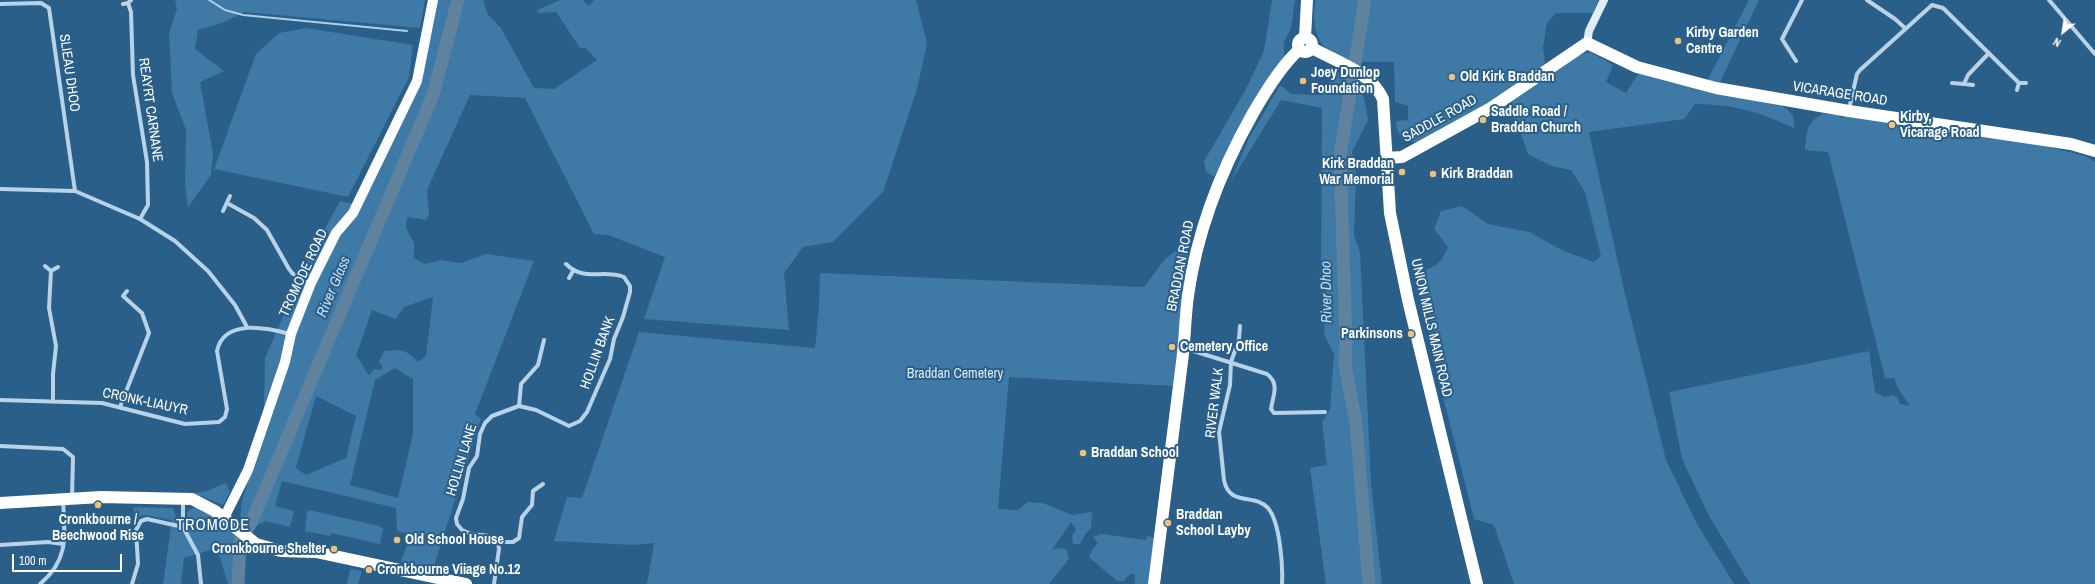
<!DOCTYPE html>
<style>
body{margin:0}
#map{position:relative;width:2095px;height:584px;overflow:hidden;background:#2a5f89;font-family:"Archivo Narrow",sans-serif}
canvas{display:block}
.north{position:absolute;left:2043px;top:12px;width:40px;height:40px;-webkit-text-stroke:3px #2a5f89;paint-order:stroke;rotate:210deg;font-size:11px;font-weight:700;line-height:16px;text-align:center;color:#fff}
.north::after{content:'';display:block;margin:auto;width:14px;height:18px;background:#fff;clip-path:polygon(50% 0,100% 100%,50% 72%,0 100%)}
.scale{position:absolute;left:12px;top:554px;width:110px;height:18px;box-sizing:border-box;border:2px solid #fff;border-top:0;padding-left:5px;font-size:12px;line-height:14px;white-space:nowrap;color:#fff;-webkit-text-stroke:3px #2a5f89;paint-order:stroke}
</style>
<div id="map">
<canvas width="2095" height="584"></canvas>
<div class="north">N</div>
<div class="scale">100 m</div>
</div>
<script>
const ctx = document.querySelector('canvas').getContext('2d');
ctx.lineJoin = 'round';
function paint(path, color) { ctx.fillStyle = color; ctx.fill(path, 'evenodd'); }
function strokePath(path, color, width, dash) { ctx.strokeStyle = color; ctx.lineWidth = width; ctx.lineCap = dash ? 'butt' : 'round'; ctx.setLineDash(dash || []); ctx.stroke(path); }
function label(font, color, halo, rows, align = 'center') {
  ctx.font = font + ' "Archivo Narrow",sans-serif'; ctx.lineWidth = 4; ctx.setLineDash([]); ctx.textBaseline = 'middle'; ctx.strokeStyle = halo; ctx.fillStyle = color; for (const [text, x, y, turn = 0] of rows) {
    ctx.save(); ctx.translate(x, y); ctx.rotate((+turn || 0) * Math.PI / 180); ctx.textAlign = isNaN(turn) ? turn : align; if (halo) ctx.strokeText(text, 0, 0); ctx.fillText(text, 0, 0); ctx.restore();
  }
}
paint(new Path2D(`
 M175,0h250l-5,28 -176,-16 -19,10 -27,8 -3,19 29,22 -24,11 13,72 -2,21 -23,32 -3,-23 1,-54 -14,-37 -3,-60 8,-24z
 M438,0h45l5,15 13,13 33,60 20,1 43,-29 -12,-12h-5l-24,-36 -18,1 -1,-3 23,-10h23l6,6 5,-6h322l11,43 -10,46 -34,103 -50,50 -30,5 -19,26 5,57 -145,-11 21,-62 -57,-22 -14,-1 -69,-136 -55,-3 -43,95 2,24 -3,6 -17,-3 -2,1 -1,10 8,15v15l11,6 16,-4 20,3 25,-9 48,7 -59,153 6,5 -48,150 -32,-7 10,-28 -14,-3 -1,-23 -114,-27 -7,25 19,5 -4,16 -24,-6 -14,6 -12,-7 2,-19 8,-26 14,-63 1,-54 42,-96 33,-61 21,4 60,-122zM433,297l-7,59 -8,6c-13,-14 -17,-12 -34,-11l-5,11 3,4v4l-8,-1 -5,6c-6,-7 -7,-13 -13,-19l16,-46 23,9 9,-12zM395,368l18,11v55l-15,64 -48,-13 25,-105zM316,396l40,20 -10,42 -40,17 -10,-7z
 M1272,0h23l-4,29 -7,13v14l-31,47 -39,74 -8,-5 -2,-11 41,-70 19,-40z
 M1315,0h284l-6,13h-37l-9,10 -4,25 2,15 -57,42 -70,37c-15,1 -21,-6 -22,-21l12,-1v-14l-13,-4 -1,-40c-16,-1 -34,1 -50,-2 -3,-1 -7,-4 -10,-6 -21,-13 -21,-31 -19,-54z
 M1749,0h10l-39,82 -13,-1z
 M306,28l107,17 -4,32 -61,120 -134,-28 42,-115 23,-21z
 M1590,52l23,13 -7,17 20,11 13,-20 26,8 117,25c9,6 13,10 12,22 -37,-17 -58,-23 -99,-24l-11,15 -95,13 36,162 41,166 30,62 38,62h-220l-20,-59 -20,-6 -38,-150 -19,-97c18,-4 23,-7 31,-25l-14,-18 7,-18 21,-5 26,18 41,8 35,19 30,11 7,-6 -16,-64 -14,-22 -20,-4 -23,-12 -11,-32 -13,-15 68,-49z
 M1336,71l25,12 7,37 -16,32 4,19 -2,65 6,16 11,231 11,101h-56l-16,-116 17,-3 -5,-43 8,-13 4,-55 -10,-20 2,-28 -5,-31 1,-167 -41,-8 -50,81 17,-41 32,-55 11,9 31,1z
 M1823,114l15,1 4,3 7,-3 196,31 40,10 10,6v422h-345l-41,-68 -27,-57 -13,-67 200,-41 6,41 9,5 10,-2 4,4 2,5 10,2 -11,-16 -5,-12h-9l-57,-226 -23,-2c1,-17 2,-29 18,-36z
 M1177,250h12l-10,84 -1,2 1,6 -6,44 -164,-9 -11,132 20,1 10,-8 15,1 29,12 20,-3 -1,16 -5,5 -6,11h-7l-1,-8 4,-6 -5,-8 -19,28 6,-2 8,1 3,10 -20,25h-402l7,-41 -21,2 -79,-4 13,-44 15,1 57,-166 176,16 4,-41 1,-34 324,14 21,-28z
 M226,483l4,9 -7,13 -21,-9 -13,-2 18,-3z
 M133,507l40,1 3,9 11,2v-7l4,-3 6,-2 30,17 19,21 -4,11 1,28h-15l-11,-36 -33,10 -3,26h-18l9,-64 -26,-5 -11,2z
 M309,510l70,16 4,3 -3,15 -49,-11 -1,3 -25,-5 2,-20z
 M1101,534l45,6 1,-4 8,2 -5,46h-15l-1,-11 -5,2 -5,6h-7l-28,-24 4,-8 5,-6 -5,-6z
 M350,569l12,2 -4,13h-11z`), '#3f79a5');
strokePath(new Path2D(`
 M209,0l16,10 18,5 164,16`), '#adcfe8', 2);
strokePath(new Path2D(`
 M1365,0l-25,155 6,187 -1,23 11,58 13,161
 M238,584l2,-44 11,-17 182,-428 25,-95`), '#5f839f', 13);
strokePath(new Path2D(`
 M1867,0l28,19 10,9
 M2049,0l46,54
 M128,3l3,9 2,63 14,87 1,43 -8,14
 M0,4l41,-1 8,5 26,183
 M123,4l5,-1 3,-3
 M1796,61l-14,-22 20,-39
 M1952,83l12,1 4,-9 21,-22
 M2019,83h7
 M1964,84l9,1
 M1849,109l8,-35 3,-4 72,-65 11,3 76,75 -2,7
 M0,189l75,2 65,28 35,22 33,30 27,34 12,22
 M227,203l27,15 13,12 22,39 4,5 18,9
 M223,211l7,-15
 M45,266l6,5
 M569,278l4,-7
 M1240,326l-1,13 -8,23 -1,23 -11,47 5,48c5,27 31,13 44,28 12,14 15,58 14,76
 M1184,348l83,26c13,10 6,21 4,35l3,4 51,-1
 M0,400l102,3 83,21 34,-2 6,-5 2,-8 -10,-58c7,-33 51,-23 73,-17
 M53,402v-28l3,-28 -7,-38 2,-37 7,-4
 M519,406l2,-22 17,-19 6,-25
 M120,407l29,-74 -7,-20 -19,-17 4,-5
 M0,446l63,3 10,8 -1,41
 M183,501v26l15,28 3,29
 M498,542h15l6,-4 3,-21 10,-12 1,-14 10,-7
 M0,545l48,-3 15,2
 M40,584c29,-24 25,-48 23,-83
 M132,584l6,-20 -2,-34 5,-9 6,-2 36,8
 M494,584l5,-35 -1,-7 -8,-6 -19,-2 -9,-4 -5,-6 -1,-6 7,-19 6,-31 8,-12 3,-22 5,-11 7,-7 27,-10 17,4 33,16 11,-5 7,-9 23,-53 4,-20 9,-22 7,-25v-6l-6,-9c-21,-8 -40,5 -58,-13`), '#b8d3e8', 4);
strokePath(new Path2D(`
 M1587,43l2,-12 15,-31`), '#e1eef8', 8);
strokePath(new Path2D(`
 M224,518l24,-48 37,-108 6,-28 20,-51 25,-50 17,-20 64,-132 16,-81`), '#fafcfe', 10);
strokePath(new Path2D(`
 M1305,38l2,-38
 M1298 45a7 7 0 1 1 14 0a7 7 0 1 1-14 0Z
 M1312,48c25,14 59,24 71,51l7,114 18,87 69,284
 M1386,158l16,-1 89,-49 96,-65 50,24 79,21 133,23 222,33 24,7
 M0,503l101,-6 91,2 23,12 41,33 25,7 35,1 150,32
 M1154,584c9,-74 18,-148 28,-222 3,-22 3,-44 6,-66 9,-66 32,-124 64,-181 12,-21 30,-51 48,-66`), '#fff', 12);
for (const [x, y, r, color] of [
 [1678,41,4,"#efc17f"],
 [1452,77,4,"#efc17f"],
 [1303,81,4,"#efc17f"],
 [1483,120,4,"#efc17f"],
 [1892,125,4,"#efc17f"],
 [1402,172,4,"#efc17f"],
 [1433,174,4,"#efc17f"],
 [1411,334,4,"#efc17f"],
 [1172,347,4,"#efc17f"],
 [1083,453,4,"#efc17f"],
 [98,505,4,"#efc17f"],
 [1168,523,4,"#efc17f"],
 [397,540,4,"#efc17f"],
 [334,549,4,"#efc17f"],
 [369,570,4,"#efc17f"]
]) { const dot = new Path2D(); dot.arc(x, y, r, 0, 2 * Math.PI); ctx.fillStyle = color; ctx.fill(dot); strokePath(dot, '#2a5f89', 1.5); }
label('bold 14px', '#fff', '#2a5f89', [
 ["Kirby Garden",1686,33],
 ["Centre",1686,49],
 ["Joey Dunlop",1311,73],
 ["Foundation",1311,89],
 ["Old Kirk Braddan",1460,77],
 ["Saddle Road /",1491,112],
 ["Braddan Church",1491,128],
 ["Kirby,",1900,117],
 ["Vicarage Road",1900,133],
 ["Kirk Braddan",1394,164,"right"],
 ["War Memorial",1394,180,"right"],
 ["Kirk Braddan",1441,174],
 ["Parkinsons",1403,334,"right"],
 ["Cemetery Office",1180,347],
 ["Braddan School",1091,453],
 ["Braddan",1176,515],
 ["School Layby",1176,531],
 ["Cronkbourne /",98,520,"center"],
 ["Beechwood Rise",98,536,"center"],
 ["Old School House",405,540],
 ["Cronkbourne Shelter",326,549,"right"],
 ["Cronkbourne Viiage No.12",377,570]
], 'left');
label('14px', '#fff', '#2a5f89', [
 ["SLIEAU DHOO",69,73,82],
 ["VICARAGE ROAD",1840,94,9],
 ["REAYRT CARNANE",150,110,82],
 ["SADDLE ROAD",1440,119,-29],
 ["BRADDAN ROAD",1181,266,-79],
 ["TROMODE ROAD",304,273,-65],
 ["UNION MILLS MAIN ROAD",1431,328,77],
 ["HOLLIN BANK",598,353,-70],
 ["CRONK-LIAUYR",145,402,12],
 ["RIVER WALK",1215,403,-83],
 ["HOLLIN LANE",462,460,-73]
]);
label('14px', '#dbebf7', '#2a5f89', [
 ["Braddan Cemetery",955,374]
]);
label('italic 15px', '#c3ddf0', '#2a5f89', [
 ["River Glass",334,287,-67],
 ["River Dhoo",1327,292,-91]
]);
ctx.letterSpacing = '1px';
label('16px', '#fff', '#2a5f89', [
 ["TROMODE",213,526]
]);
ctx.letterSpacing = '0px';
</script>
